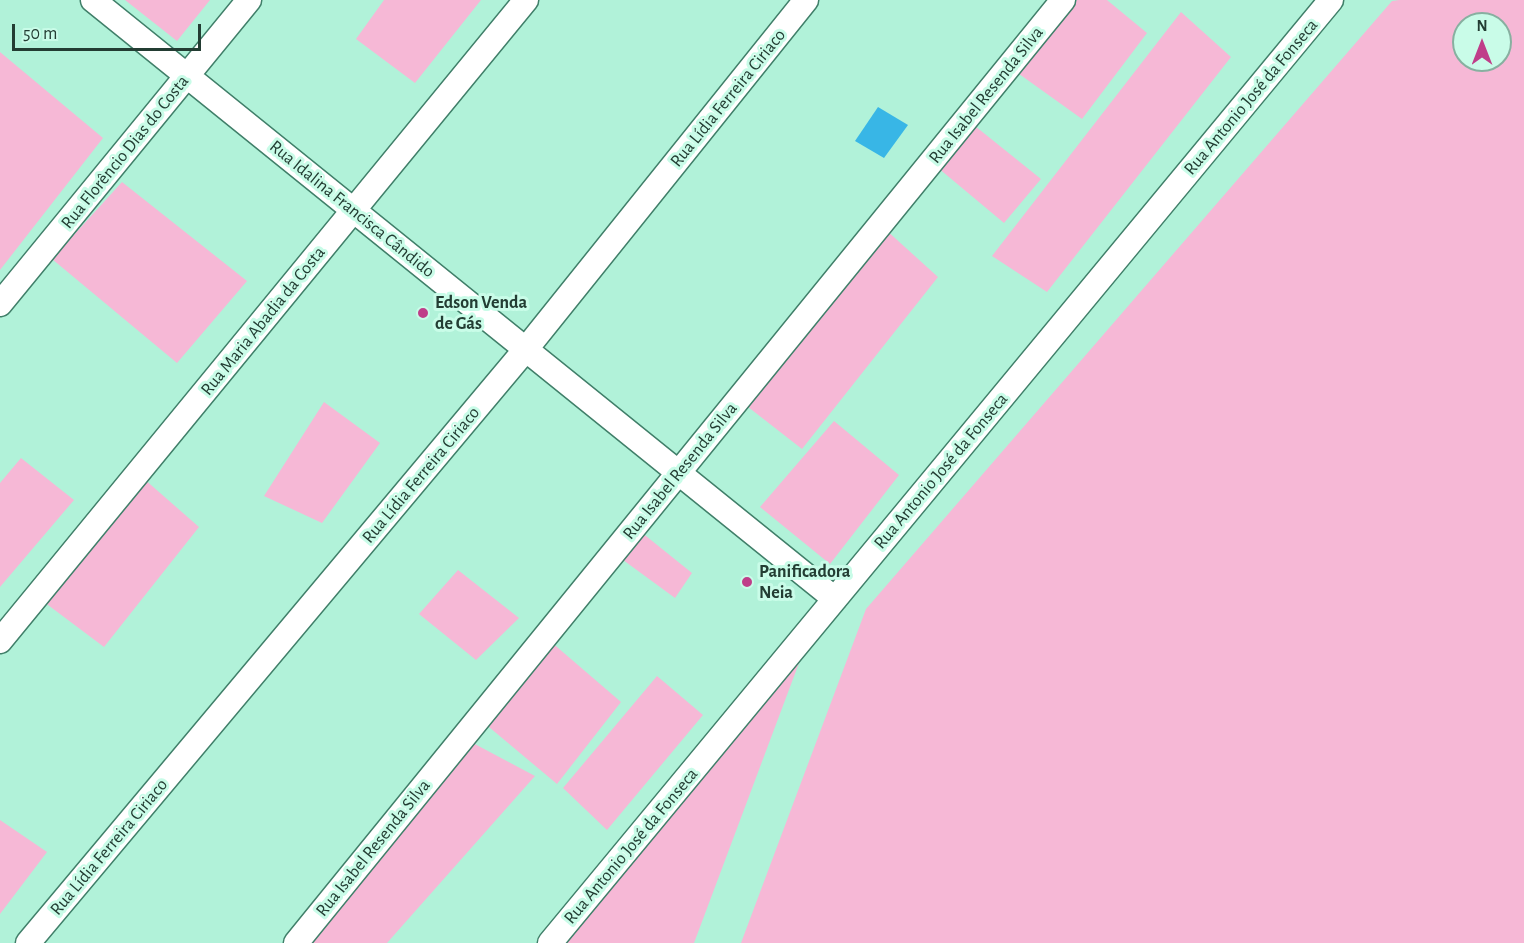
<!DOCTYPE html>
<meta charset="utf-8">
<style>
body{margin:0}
#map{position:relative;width:1524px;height:943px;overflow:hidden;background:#b1f2d9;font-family:"Alegreya Sans",sans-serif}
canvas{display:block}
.north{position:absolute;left:1452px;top:12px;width:60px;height:60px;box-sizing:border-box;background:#c9fce8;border:2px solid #87b0a0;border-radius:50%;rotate:0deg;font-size:16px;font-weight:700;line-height:24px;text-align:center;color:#233d33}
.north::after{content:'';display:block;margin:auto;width:21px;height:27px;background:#bf3e89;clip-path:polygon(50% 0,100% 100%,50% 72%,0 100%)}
.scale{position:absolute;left:12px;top:24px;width:189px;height:27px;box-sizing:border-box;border:3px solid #233d33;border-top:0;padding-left:8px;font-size:18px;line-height:21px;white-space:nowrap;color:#233d33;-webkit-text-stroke:4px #c9fce8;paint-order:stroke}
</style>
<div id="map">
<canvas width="1524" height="943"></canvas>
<div class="north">N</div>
<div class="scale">50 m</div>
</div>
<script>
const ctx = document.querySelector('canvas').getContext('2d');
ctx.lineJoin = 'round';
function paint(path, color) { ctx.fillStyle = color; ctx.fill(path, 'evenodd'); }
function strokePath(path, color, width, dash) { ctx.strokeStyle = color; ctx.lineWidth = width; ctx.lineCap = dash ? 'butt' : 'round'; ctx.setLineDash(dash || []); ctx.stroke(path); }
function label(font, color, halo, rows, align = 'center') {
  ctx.font = font + ' "Alegreya Sans",sans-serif'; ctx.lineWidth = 6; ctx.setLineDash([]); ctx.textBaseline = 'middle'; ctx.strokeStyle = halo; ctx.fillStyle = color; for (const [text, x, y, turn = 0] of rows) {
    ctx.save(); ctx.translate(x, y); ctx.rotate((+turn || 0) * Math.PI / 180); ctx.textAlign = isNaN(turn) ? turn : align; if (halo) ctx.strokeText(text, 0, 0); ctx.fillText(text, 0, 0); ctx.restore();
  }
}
paint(new Path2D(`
 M125,0h85l-33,41z
 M384,0h97l-66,83 -59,-44z
 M1077,0h30l40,33 -65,86 -67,-48z
 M1399,0h125v943h-783l125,-334 526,-608zM1464,24h36v36h-36z
 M1181,12l50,45 -184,235 -55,-36z
 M0,52l103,86 -103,132z
 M975,126l66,53 -37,44 -67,-56z
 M122,182l125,99 -70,82 -125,-104z
 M885,229l53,48 -136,172 -59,-46z
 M324,402l56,41 -58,80 -58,-27z
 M834,421l65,54 -69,89 -70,-57z
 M21,458l53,42 -74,87v-104z
 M143,478l56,49 -95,120 -64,-48z
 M641,532l51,41 -17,25 -56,-41z
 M458,570l61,48 -43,42 -57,-46z
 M550,641l71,61 -64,82 -74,-62z
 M802,655l-108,288h-133z
 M657,676l46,39 -96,115 -44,-42z
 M471,742l64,34 -148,167h-81z
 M0,820l47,32 -47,62z`), '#f6b8d6');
paint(new Path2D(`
 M878,107l30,18 -24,33 -29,-17z`), '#38b6e6');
const minor = new Path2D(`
 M93,0l742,599
 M0,304l249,-304
 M0,641l526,-641
 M28,943l498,-594 280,-349
 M296,943l767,-943
 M550,943l781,-943`);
strokePath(minor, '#407f69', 27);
strokePath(minor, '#fff', 24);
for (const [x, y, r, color] of [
 [423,313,6,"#bf3e89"],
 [747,582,6,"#bf3e89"]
]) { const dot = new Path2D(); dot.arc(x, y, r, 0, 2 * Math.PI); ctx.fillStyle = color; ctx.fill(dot); strokePath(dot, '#c9fce8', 2); }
label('18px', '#233d33', '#c9fce8', [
 ["Rua Isabel Resenda Silva",986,95,-51],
 ["Rua Antonio José da Fonseca",1251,97,-50],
 ["Rua Lídia Ferreira Ciriaco",728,98,-51],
 ["Rua Florêncio Dias do Costa",125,152,-51],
 ["Rua Idalina Francisca Cândido",352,209,39],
 ["Rua Maria Abadia da Costa",263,321,-51],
 ["Rua Isabel Resenda Silva",680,471,-51],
 ["Rua Antonio José da Fonseca",941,471,-50],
 ["Rua Lídia Ferreira Ciriaco",421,475,-50],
 ["Rua Antonio José da Fonseca",631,846,-50],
 ["Rua Lídia Ferreira Ciriaco",109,847,-50],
 ["Rua Isabel Resenda Silva",373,848,-51]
]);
label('bold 18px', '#233d33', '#c9fce8', [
 ["Edson Venda",435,303],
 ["de Gás",435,324],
 ["Panificadora",759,572],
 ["Neia",759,593]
], 'left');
</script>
